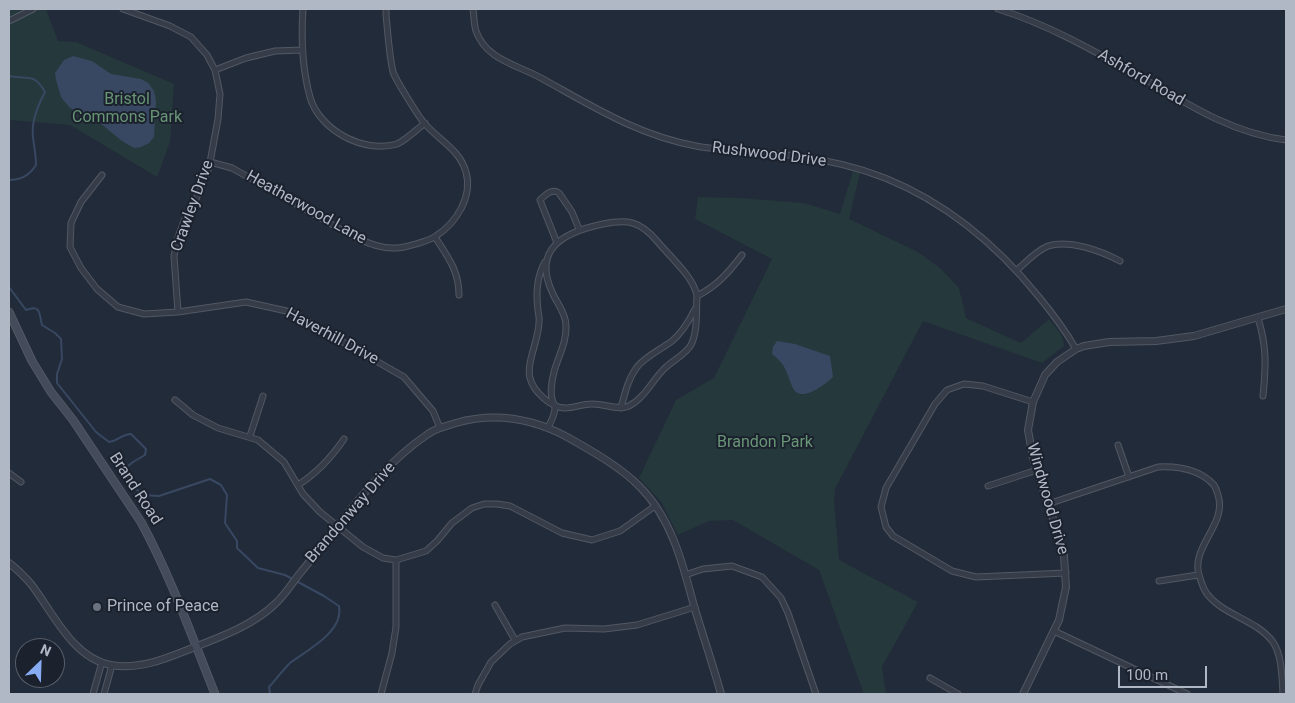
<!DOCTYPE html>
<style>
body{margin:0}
#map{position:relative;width:1295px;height:703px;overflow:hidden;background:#222b39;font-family:Roboto,sans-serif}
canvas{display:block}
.frame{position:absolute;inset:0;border:10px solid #b1b8c5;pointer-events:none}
.north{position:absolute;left:15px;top:638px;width:50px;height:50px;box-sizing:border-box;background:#1b222e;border:1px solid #575e6a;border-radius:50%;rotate:24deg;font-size:14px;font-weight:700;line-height:20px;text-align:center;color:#b1b8c5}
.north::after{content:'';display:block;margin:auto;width:18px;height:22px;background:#88acf3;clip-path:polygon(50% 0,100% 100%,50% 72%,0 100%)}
.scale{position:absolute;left:1118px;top:666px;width:89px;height:22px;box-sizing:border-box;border:2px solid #b1b8c5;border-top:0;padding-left:6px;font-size:15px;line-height:18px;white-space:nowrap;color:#b1b8c5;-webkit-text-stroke:4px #1b222e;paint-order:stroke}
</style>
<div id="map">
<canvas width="1295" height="703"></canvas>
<div class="frame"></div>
<div class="north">N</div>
<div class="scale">100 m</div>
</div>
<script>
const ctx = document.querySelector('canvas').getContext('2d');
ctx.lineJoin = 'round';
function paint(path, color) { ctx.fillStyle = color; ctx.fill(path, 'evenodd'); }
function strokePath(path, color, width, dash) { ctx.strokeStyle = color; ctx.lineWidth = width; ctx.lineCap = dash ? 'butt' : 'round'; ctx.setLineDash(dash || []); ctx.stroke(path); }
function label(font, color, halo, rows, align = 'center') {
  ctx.font = font + ' Roboto,sans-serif'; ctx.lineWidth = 4; ctx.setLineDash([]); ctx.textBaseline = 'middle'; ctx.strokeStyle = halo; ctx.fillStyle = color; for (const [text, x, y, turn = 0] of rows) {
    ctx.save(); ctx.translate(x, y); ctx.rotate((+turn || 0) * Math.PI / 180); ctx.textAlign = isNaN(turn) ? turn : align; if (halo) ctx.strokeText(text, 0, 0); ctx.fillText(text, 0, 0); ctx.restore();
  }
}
paint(new Path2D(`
 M9,9h37l12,32 18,1 98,42 -4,58 -13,35 -87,-52 -61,-5z
 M853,171l7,2 -11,46 69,33 22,16 19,20 7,30 55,25 28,-24c6,8 15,16 15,27l-22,17 -119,-42 -88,168 -1,12 5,59 79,42 -36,65 4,27h-22l-45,-124 -86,-50 -24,1 -31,14 -16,-32 -23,-25 37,-78 38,-22 58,-119 -77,-40 3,-22 42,1 64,5 36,11z`), '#25383b');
paint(new Path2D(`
 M73,56l19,5 19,13 30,5 7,4 6,8 2,10 -2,36 -5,6 -8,4 -7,1 -12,-7 -22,-18 -24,-11 -7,-5 -8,-10 -5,-17 -1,-7 9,-13z
 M777,341l18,3 35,12 3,21c-7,7 -29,24 -38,14 -5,-6 -7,-19 -12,-26 -3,-4 -7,-8 -11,-11l1,-7z`), '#384862');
strokePath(new Path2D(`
 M9,76c19,4 25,-4 36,16 -7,13 -14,30 -12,45 1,10 3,18 3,28 -6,10 -16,15 -27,15
 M9,287l17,23c16,-6 13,5 16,15l13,8 6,6 1,20 -5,15v9l39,49 13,10c9,-1 13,-8 22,-8l15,15 -1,6 -12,7 -10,8 3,10 17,15 16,1 51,-17 11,6 6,10 -2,28 12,18v7l21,20 27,7 39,21 15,10c5,26 -32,44 -49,57 -7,7 -14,16 -21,24l1,7`), '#384862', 2);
const minor = new Path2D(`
 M123,9l47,17 21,11 16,18 8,15 5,24 -2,25 -9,49 -13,31 -12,22 -6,16 -4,19 4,56
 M303,9c-2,29 -1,59 7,88 9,33 54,57 87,47 9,-4 19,-14 28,-21
 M473,9c1,7 1,16 3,22 10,29 42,34 65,47 51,28 96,57 155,68 33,6 68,6 101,10 30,4 60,11 88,22 62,25 112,67 154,119 14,17 26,33 37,52
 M998,9c55,17 105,47 155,75 42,25 84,50 133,56
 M9,21l24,-12
 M215,70l31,-12 29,-7 27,-1
 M210,162l22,6 124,70c12,5 26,11 40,10 8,0 33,-7 40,-12 20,-13 37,-39 30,-64 -6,-22 -27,-32 -41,-48 -7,-8 -29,-44 -32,-52 -4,-18 -5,-38 -7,-57v-6
 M102,175l-21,27 -10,21 -1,24 11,21 16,21 21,18 26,7 34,-2 68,-10 45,10 113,65 29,34 7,17
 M435,237c13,20 24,34 24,58
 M557,243l-17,-43c5,-5 12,-12 19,-7l13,19 7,17
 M545,262c-8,14 -9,33 -7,48 0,4 2,8 1,12 0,17 -13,41 -9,56 3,13 21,30 35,30 9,0 18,-4 26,-4 12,-1 26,7 38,2 16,-8 24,-27 36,-38 8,-8 20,-13 26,-23 7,-14 5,-34 6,-49 -3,-19 -28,-40 -40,-55 -17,-20 -29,-22 -54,-17 -39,8 -72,25 -50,70 4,9 13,20 13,31 1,18 -8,31 -12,47 -2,8 -4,19 -2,27 1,4 3,6 3,10 -1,6 -4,13 -7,18
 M1017,270c9,-8 19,-19 31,-24 21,-7 53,5 72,15
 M697,296c20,-10 32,-24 45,-41
 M1258,318c9,29 8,48 5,78
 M175,400l18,15 25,13 40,12 26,22 19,32 17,18 43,35 20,11 13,2 30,-9 11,-10 15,-18 20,-15 12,-4h13l13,2 52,27 30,7 28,-9 35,-25
 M1033,402l-50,-16 -19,-2 -17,6 -12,14 -49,84 -5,19 5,20 7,9 59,35 24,6 90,-4
 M621,408c4,-15 7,-29 16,-41 9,-11 23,-17 35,-26 10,-8 17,-20 23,-32
 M250,436l13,-40
 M1118,445l11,32
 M9,473l12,9
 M298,485c19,-12 33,-27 46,-46
 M988,486l49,-16
 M1048,504l110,-37c20,-1 41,2 56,18 2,3 3,7 4,10 10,30 -30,53 -18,83 2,6 4,13 8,17 17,21 49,25 65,47 9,13 9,36 10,52
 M685,575l18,-6 29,-3 30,11 19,21 7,15 28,81
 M1159,581l39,-6
 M495,605l20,35
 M1054,631l133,63
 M930,678l28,16
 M93,694l9,-32
 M104,694l8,-29
 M381,694l11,-41 4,-26v-67
 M475,694l3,-9 13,-23 19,-18 12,-7 43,-9 39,1 33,-4 58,-18`);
const tertiary = new Path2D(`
 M9,563c8,6 15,13 22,21 21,27 42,75 80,81 28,5 54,-6 79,-16 30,-12 62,-23 85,-45 10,-9 17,-21 26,-32 38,-46 77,-105 127,-138 8,-6 18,-8 28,-11 39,-11 78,-4 113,15 23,13 53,30 71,49 32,32 43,78 54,119 9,30 19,59 27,88
 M1023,694l36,-74 7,-33 -2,-31 -4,-16 -27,-82 -5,-28 5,-28 12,-27 12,-13 19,-13 8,-3 25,-4 47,-1 38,-5 92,-27`);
const secondary = new Path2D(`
 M9,312l23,49 19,31 22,28 68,102c30,55 51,115 74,172`);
strokePath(minor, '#515864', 7);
strokePath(tertiary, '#515864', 8);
strokePath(secondary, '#515864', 9);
strokePath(minor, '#363d49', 5);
strokePath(tertiary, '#363d49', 6);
strokePath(secondary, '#444c5c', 7);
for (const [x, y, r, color] of [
 [97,607,5,"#6b7280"]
]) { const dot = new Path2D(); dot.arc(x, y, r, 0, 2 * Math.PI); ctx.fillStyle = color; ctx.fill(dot); strokePath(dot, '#1b222e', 2); }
label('16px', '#b1b8c5', '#1b222e', [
 ["Ashford Road",1141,78,30],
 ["Rushwood Drive",769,155,7],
 ["Crawley Drive",193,206,-70],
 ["Heatherwood Lane",306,208,29],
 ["Haverhill Drive",332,337,28],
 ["Brand Road",135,489,57],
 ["Windwood Drive",1047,499,74],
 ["Brandonway Drive",351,513,-49]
]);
label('16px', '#699576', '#1b222e', [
 ["Bristol",127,100],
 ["Commons Park",127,118],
 ["Brandon Park",765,443]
]);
label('16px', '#b1b8c5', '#1b222e', [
 ["Prince of Peace",107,607]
], 'left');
</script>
